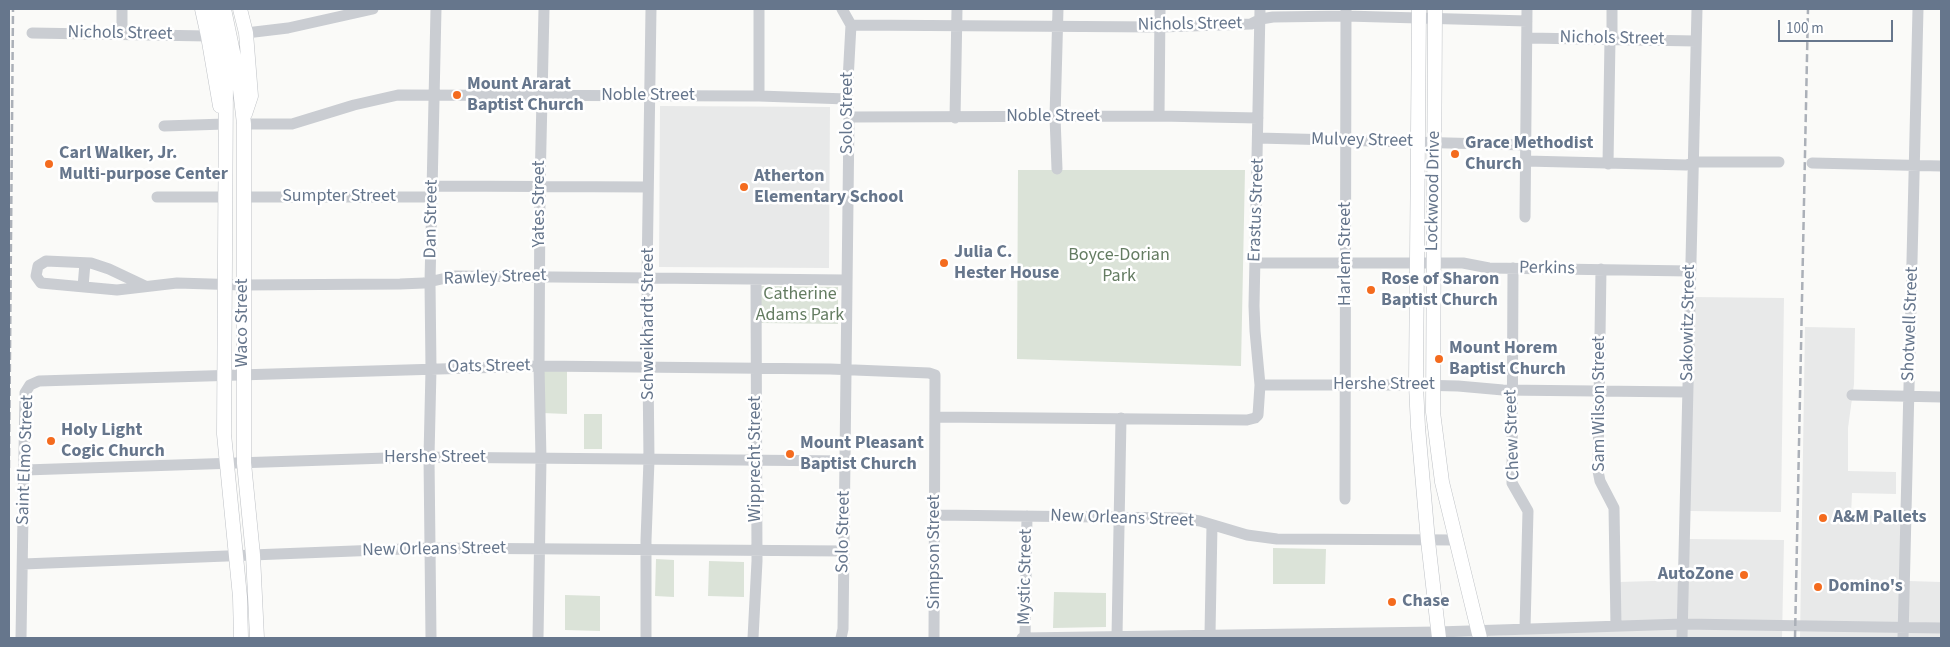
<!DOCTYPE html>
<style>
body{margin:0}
#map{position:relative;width:1950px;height:647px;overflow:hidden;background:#fafaf8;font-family:"Source Sans 3",sans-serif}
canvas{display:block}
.frame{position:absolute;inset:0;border:10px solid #66768c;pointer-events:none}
.scale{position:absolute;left:1778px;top:20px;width:115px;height:22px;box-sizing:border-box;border:2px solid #66768c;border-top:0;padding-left:6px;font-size:15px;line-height:18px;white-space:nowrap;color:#66768c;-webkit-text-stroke:4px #fff;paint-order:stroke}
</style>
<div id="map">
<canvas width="1950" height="647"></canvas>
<div class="frame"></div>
<div class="scale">100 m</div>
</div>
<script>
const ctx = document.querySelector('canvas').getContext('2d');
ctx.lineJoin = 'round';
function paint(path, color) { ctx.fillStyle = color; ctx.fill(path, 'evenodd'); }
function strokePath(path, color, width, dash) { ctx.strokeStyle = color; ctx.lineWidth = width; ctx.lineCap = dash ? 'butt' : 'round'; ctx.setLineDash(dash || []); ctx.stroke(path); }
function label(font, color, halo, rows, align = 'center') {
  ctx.font = font + ' "Source Sans 3",sans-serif'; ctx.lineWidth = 5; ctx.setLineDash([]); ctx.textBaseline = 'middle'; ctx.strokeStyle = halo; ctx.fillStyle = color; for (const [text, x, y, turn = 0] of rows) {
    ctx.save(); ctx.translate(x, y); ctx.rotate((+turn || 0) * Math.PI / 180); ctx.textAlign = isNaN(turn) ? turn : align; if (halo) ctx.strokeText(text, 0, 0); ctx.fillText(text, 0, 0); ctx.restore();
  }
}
paint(new Path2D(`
 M660,106l170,1 -1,161 -170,-1z
 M1694,297l90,1 -3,214 -92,-1z
 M1805,327l50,1 -1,56 -6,44v43l48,1v22l-44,-1 -1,22 59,1 -1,65 32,1v56h-141z
 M1689,539l95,1 -2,98h-298l-1,-2 137,-6 -1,-48 68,-2z`), '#e8e9e9');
paint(new Path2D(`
 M1018,170h227l-4,196 -224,-7z
 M761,286l77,1v37l-77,-1z
 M567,369v45l-25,-1 1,-43z
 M584,414h18v35h-18z
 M1273,548l53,1 -1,35h-52z
 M656,559l18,1v37l-19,-1z
 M709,561l35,1v35l-36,-1z
 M1054,592l52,1v34l-53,1z
 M565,595l35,1v35l-35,-1z`), '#dbe3d8');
const major = new Path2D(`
 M202,9l6,27 12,70
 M213,9l13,72 -2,353 16,163 1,41
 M224,9l15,72 5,43v339l9,92 4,83
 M240,9l6,24 5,63 -6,18
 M1419,9l-3,376 2,42 10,114 11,97
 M1435,9l-2,403 9,70 38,156`);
strokePath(major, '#bdc0c5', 15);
strokePath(new Path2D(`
 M851,25l309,2 91,-3 10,-5 12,-2 73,-1 181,5
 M32,33l176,3
 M246,33l42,-5 85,-19
 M122,34v-25
 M1528,38l168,3
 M1612,39v-30
 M759,96v-87
 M1159,116l1,-107
 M849,117l310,-1 99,2
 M955,118l2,-109
 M244,124h48l62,-19 44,-10 361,1 88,3
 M164,126l61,-2
 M1258,138l267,7
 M1526,161l160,4 11,-3h82
 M1812,163l129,3
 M1608,164l2,-125
 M1057,169l-2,-52 3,-108
 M433,186l215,1
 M157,197h67
 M245,197h188
 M1525,217l2,-208
 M1255,263h208l26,5 201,3
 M1513,268l-1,215 16,28 -3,117
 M1601,269l-3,202 2,10 14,27 2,118
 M145,286l-36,-17 -18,-6 -45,-2 -8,5 -2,10 5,7 76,7 60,-7 66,2 157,-1 24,-1 31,-7 391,4
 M83,287l2,-24
 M1260,385h156l42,1 45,4 184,2
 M1852,395l89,2
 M936,417l311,3 8,-2 3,-3 2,-30 -5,-54 -1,-25 6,-297
 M25,470l392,-13 428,4
 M1345,499l1,-490
 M935,515l246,3 19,3 47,14 30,4 180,1
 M23,564l407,-16 414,3
 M1210,634l2,-109
 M1117,636l4,-218
 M21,638l4,-245 5,-8 9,-4 500,-15 291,3 99,4 6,2 -1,263
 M431,638l-2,-181 2,-88 -1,-87 6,-273
 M538,638l3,-179 -2,-93 1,-179 4,-178
 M646,638v-98l3,-80 -2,-183 4,-268
 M753,638l4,-77 -1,-281
 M841,638l2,-9 6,-512 -2,-18 4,-74 -9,-16
 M1022,638l416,-6 245,-8 258,4
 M1025,638l2,-122
 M1682,638l15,-629
 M1903,638l15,-629`), '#cacdd2', 11);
strokePath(major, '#fff', 14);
strokePath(new Path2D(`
 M9,468l4,-459
 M1795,638l13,-629`), '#abb0b8', 2.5, [8, 4]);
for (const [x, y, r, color] of [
 [457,95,5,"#f46b1e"],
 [1455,154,5,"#f46b1e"],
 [49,164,5,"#f46b1e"],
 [744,187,5,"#f46b1e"],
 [944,263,5,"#f46b1e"],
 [1371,290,5,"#f46b1e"],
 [1439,359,5,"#f46b1e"],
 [51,441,5,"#f46b1e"],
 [790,454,5,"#f46b1e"],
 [1823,518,5,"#f46b1e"],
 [1744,575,5,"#f46b1e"],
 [1818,587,5,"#f46b1e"],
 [1392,602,5,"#f46b1e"]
]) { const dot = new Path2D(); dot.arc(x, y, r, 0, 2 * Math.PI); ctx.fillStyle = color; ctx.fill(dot); strokePath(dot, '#fff', 2); }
label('18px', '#66768c', '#fff', [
 ["Nichols Street",1190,25,-1],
 ["Nichols Street",120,34,1],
 ["Nichols Street",1612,39,1],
 ["Noble Street",648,96],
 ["Solo Street",848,113,-90],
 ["Noble Street",1053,117],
 ["Mulvey Street",1362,141,1],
 ["Lockwood Drive",1434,191,-89],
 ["Sumpter Street",339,197],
 ["Yates Street",540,204,-90],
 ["Erastus Street",1257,210,-88],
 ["Dan Street",432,219,-89],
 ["Harlem Street",1346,254,-90],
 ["Perkins",1547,269,1],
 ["Rawley Street",495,278,-2],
 ["Waco Street",243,323,-90],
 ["Sakowitz Street",1689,323,-89],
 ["Schweikhardt Street",649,324,-90],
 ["Shotwell Street",1911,324,-88],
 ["Oats Street",489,367,-1],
 ["Hershe Street",1384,385],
 ["Sam Wilson Street",1600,404,-90],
 ["Chew Street",1513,435,-92],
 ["Hershe Street",435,458],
 ["Wipprecht Street",756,459,-90],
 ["Saint Elmo Street",26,460,-88],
 ["New Orleans Street",1122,519,2],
 ["Solo Street",844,532,-89],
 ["New Orleans Street",434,550,-1],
 ["Simpson Street",935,552,-90],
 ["Mystic Street",1026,577,-89]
]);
label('bold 18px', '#66768c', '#fff', [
 ["Mount Ararat",467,85],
 ["Baptist Church",467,106],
 ["Grace Methodist",1465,144],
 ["Church",1465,165],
 ["Carl Walker, Jr.",59,154],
 ["Multi-purpose Center",59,175],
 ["Atherton",754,177],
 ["Elementary School",754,198],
 ["Julia C.",954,253],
 ["Hester House",954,274],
 ["Rose of Sharon",1381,280],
 ["Baptist Church",1381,301],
 ["Mount Horem",1449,349],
 ["Baptist Church",1449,370],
 ["Holy Light",61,431],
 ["Cogic Church",61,452],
 ["Mount Pleasant",800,444],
 ["Baptist Church",800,465],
 ["A&M Pallets",1833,518],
 ["AutoZone",1734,575,"right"],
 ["Domino's",1828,587],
 ["Chase",1402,602]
], 'left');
label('18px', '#647c62', '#fff', [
 ["Boyce-Dorian",1119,256],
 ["Park",1119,277],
 ["Catherine",800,295],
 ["Adams Park",800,316]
]);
</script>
